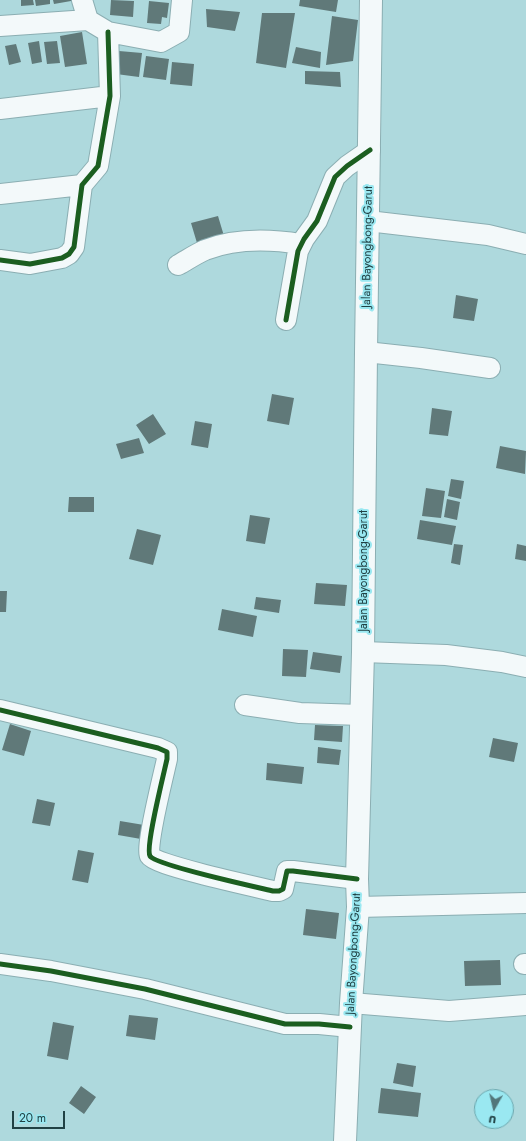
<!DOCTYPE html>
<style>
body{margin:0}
#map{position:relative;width:526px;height:1141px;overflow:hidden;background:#aed9dd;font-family:Jost,sans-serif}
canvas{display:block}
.north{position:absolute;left:474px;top:1089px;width:40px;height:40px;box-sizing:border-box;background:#9ae8f1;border:1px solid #69a5ac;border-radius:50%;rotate:188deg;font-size:11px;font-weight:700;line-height:16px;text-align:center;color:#204144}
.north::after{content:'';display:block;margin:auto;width:14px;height:18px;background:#52767a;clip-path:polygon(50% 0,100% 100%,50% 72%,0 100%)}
.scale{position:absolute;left:12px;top:1111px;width:53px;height:18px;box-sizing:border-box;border:2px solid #204144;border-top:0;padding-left:5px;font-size:12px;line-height:14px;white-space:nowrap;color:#204144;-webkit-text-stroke:3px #9ae8f1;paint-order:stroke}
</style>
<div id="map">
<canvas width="526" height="1141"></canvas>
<div class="north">U</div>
<div class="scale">20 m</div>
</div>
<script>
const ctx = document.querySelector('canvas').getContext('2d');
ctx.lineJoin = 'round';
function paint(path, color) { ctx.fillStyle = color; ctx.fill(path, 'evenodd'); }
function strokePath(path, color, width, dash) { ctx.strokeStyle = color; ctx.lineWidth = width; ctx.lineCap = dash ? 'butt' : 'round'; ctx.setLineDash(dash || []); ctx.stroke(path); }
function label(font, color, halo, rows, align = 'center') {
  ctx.font = font + ' Jost,sans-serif'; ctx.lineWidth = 4; ctx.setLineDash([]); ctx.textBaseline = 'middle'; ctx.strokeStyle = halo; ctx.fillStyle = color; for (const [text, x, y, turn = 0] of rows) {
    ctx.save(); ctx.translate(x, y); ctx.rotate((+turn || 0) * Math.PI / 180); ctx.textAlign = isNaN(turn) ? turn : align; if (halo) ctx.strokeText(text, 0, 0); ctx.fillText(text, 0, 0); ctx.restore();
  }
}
paint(new Path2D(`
 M21,0h12l1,5 -13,1z
 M35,0h15v4l-14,2z
 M53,0h18v1l-17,3z
 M111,0l23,1 -1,16 -23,-2z
 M300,0h38l-2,12 -37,-6z
 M149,1l20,2 -2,15 -5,-1 -1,7 -14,-1z
 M206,9l34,3 -5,19 -28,-4z
 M262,13h33l-9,55 -30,-5z
 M332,16l26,4 -5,41 -27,4z
 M82,32l5,32 -22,3 -5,-31z
 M39,41l3,21 -10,2 -4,-21z
 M57,41l3,22 -13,1 -3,-22z
 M16,44l5,18 -12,3 -4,-19z
 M296,47l25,5 -1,16 -28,-5z
 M119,51l23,2 -3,24 -23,-3z
 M146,56l23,3 -3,21 -23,-3z
 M172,62l22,2 -2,22 -22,-2z
 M305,71l35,1 1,15 -36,-3z
 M218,216l6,20 -27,7 -6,-20z
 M456,295l22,4 -4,22 -21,-3z
 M272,394l22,4 -5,27 -22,-4z
 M432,408l20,3 -4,25 -19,-2z
 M153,414l13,20 -17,10 -13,-19z
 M195,421l17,3 -4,24 -17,-3z
 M139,438l5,15 -23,6 -5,-15z
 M500,446l26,5 -1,23 -29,-6z
 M451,479l13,2 -3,18 -13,-3z
 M426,488l19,3 -4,27 -19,-2z
 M69,497h25v15h-26z
 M447,499l13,3 -3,18 -13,-3z
 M250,515l20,3 -5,26 -19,-3z
 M420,520l36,6 -4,19 -35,-6z
 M137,529l24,6 -8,30 -24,-6z
 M454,544l9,1 -3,20 -9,-2z
 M517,544l9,2v15l-11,-2z
 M316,583l31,2 -2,21 -31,-2z
 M0,591h7l-1,21h-6z
 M256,597l25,3 -2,13 -25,-4z
 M222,609l35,7 -4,21 -35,-7z
 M283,649l25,1 -2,27 -24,-1z
 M313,652l29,4 -2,17 -30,-4z
 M10,724l21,7 -7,25 -22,-6z
 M315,725l28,1 -1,16 -28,-2z
 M493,738l25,5 -4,19 -25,-5z
 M318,747l23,3 -2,15 -22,-2z
 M267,763l37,4 -2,17 -36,-4z
 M37,799l18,4 -5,23 -18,-3z
 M120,821l24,4 -3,14 -23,-4z
 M78,850l16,3 -6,30 -16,-3z
 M306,909l33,4 -3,26 -33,-4z
 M500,960l1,25 -36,1 -1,-25z
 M129,1015l29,3 -3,22 -29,-4z
 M53,1022l21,4 -6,34 -21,-4z
 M397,1063l19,3 -3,21 -20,-4z
 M81,1086l15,11 -12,17 -15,-11z
 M381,1088l40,5 -3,24 -40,-4z`), '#607979');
const street = new Path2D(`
 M82,0l6,20
 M0,26l88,-6 20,12 53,10 18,-10 3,-32
 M0,109l110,-13
 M0,194l82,-9
 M368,221l120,14 38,9
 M0,260l30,4 32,-6 7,-4 5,-7 8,-62 16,-19 12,-70 -2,-64
 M178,265c9,-5 18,-11 27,-15 30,-12 65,-11 96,-6
 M286,320l12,-69 6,-12 13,-18 18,-44 12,-11 23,-16
 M366,352l55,6 69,10
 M363,652l83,3 56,7 24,5
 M245,705l55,8 61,2
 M0,710l158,38 9,4v7c-3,14 -22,89 -17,97 5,9 106,31 123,35h6l4,-2 4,-18h6l64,8
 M358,907l168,-4
 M0,964l51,7 94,18 140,35h34l31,3
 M524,964h2
 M351,1003l98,8 77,-6`);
const primary = new Path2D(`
 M345,1141l6,-138 7,-96 -1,-28 6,-227 3,-300 5,-352`);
strokePath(street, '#8baeb2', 22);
strokePath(primary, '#8baeb2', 24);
strokePath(street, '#f3f9fa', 20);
strokePath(primary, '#f3f9fa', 22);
strokePath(new Path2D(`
 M0,260l30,4 32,-6 7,-4 5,-7 8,-62 16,-19 12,-70 -2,-64
 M286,320l12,-69 6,-12 13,-18 18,-44 12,-11 23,-16
 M0,710l158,38 9,4v7c-3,14 -22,89 -17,97 5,9 106,31 123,35h6l4,-2 4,-18h6l64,8
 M0,964l51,7 94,18 140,35h34l31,3`), '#1b5e20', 5);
label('12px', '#204144', '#9ae8f1', [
 ["Jalan Bayongbong-Garut",368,247,-89],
 ["Jalan Bayongbong-Garut",364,571,-90],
 ["Jalan Bayongbong-Garut",354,954,-87]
]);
</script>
